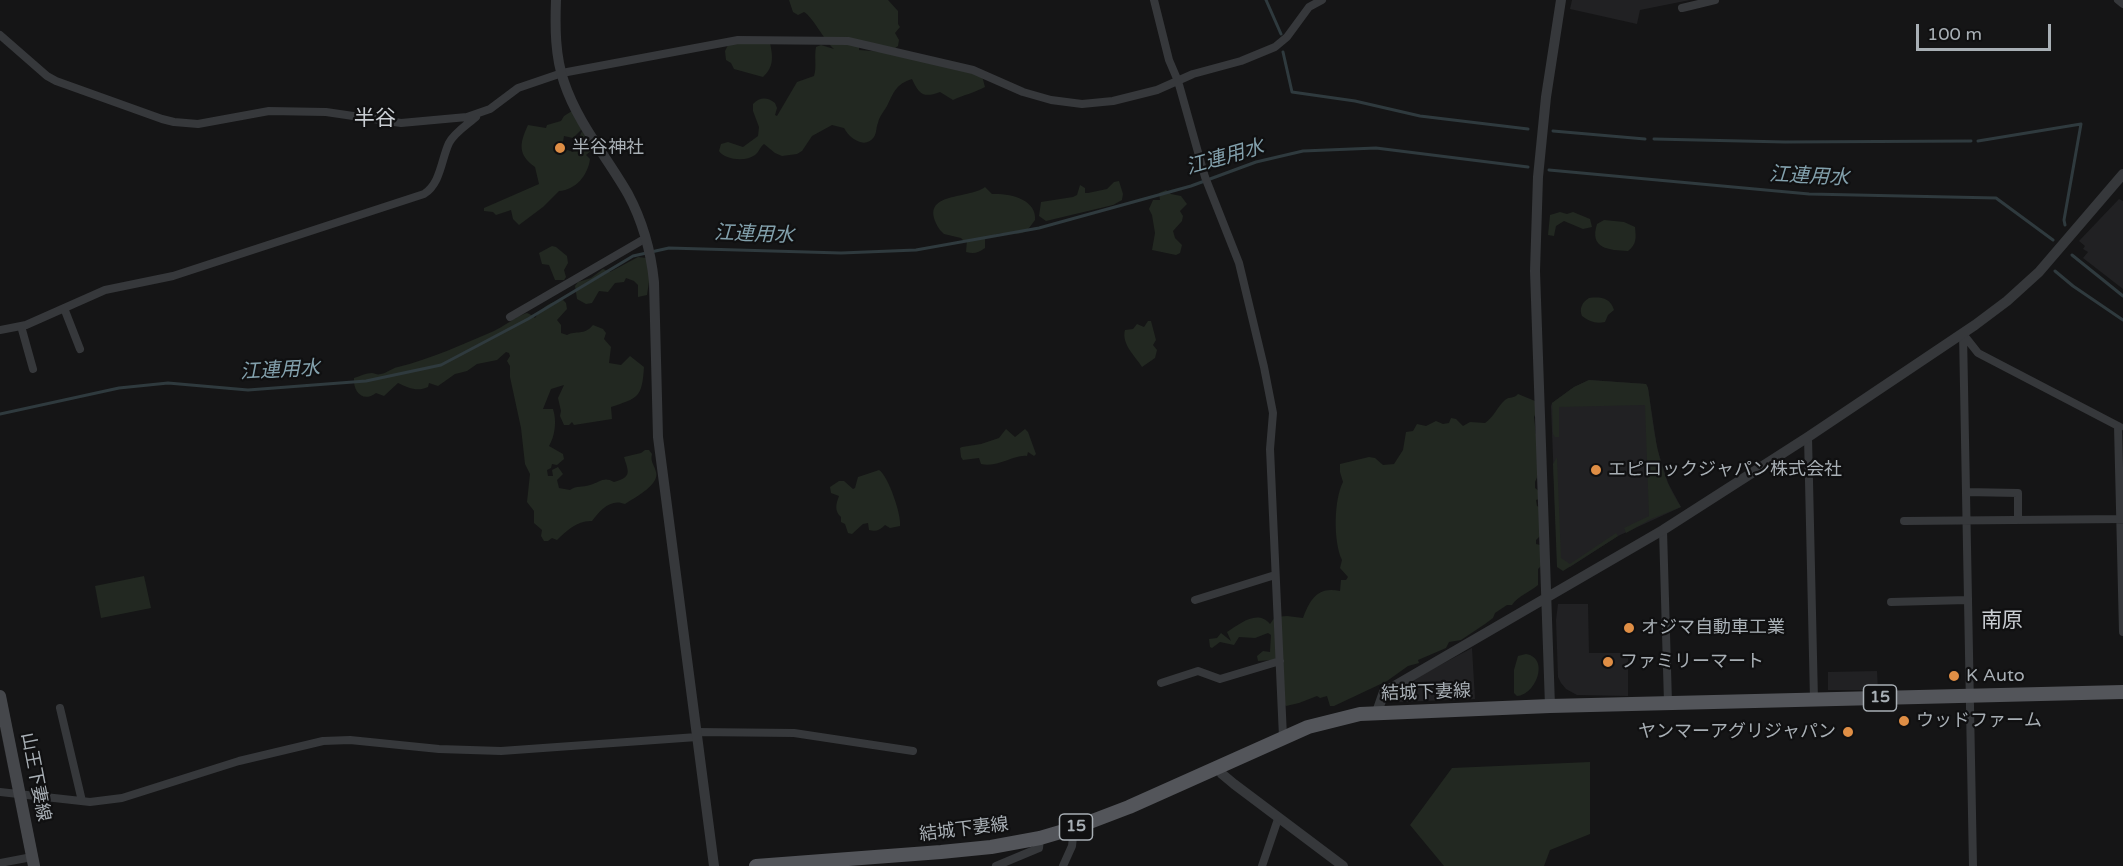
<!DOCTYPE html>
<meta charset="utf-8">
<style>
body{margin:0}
#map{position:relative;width:2123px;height:866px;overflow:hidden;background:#151516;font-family:"Varela Round",sans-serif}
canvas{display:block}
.scale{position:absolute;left:1916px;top:24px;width:135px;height:27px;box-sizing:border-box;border:3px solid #a8afb5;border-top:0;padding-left:8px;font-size:18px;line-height:21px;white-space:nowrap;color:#a8afb5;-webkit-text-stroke:4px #101011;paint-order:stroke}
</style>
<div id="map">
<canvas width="2123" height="866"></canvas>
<div class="scale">100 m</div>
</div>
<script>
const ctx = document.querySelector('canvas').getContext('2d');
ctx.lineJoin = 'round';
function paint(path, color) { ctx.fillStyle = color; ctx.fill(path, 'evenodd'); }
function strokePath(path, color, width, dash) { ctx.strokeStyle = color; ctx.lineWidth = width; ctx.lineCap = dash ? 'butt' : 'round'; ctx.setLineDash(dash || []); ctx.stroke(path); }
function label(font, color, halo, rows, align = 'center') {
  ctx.font = font + ' "Varela Round","Noto Sans JP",sans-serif'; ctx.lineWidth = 4.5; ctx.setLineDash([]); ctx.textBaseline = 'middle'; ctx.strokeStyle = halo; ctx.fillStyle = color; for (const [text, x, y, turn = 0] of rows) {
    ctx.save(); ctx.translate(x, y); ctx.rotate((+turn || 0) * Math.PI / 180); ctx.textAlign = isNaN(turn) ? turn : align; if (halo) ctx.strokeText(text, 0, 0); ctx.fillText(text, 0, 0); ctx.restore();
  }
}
paint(new Path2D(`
 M1572,0h118l-50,10 -3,14 -67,-15z
 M2119,199l4,2v88l-40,-31 5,-6 -5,-3 2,-3 -6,-5z
 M1589,380l57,4 2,4 9,60 11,35 13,24 -63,29 -48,31 -13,-8 -6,-153 1,-3 22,-16z
 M1558,604h30l1,49h39v43l-51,-1 -11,-6 -5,-6 -3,-6 -2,-57z
 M1472,648l3,51 -77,3 -8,-3 5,-10z
 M1877,671l1,19h-50v-18z`), '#212123');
paint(new Path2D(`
 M789,0h99l10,11v13l2,3 -5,6 4,7 -1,6 -4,3 -35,-3v4l39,3 84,23 3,11c-11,6 -22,8 -32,13l-13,-8c-16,6 -21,3 -28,-13 -16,5 -18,13 -25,27 -3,5 -8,11 -9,17 -2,4 -1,9 -4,14 -9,13 -25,1 -30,-9l-12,-3 -20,11 -10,15 -5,3 -15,2 -7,-3 -11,-9c-4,3 -5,8 -9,11 -9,7 -30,5 -36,-4l2,-7 7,-2 15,5 15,-11 1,-9 -6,-16v-7c7,-7 14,-7 22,-1l2,5 -2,7 2,1 20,-34 17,-6c3,-9 0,-19 2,-29l5,-2 13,4c-10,-9 -22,-33 -30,-37l-6,3 -5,-3z
 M734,43h36c3,14 4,24 -7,34l-29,-8 -3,-6 -5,-3 -1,-9 3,-6z
 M572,111l10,18 -9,9 -9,-2 -2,12 11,4 9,-21 8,10 2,9 -6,5 4,4c-2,16 -14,31 -31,32l-16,16 -24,18 -6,-6 -2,-9 -15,5 -3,-3 -9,-1v-3l55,-24 -4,-17c-17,-12 -16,-23 -7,-42l18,3 1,-3 14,-4 3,-5z
 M1119,181l4,13 -1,6 -9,5 -67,16 -7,-5 2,-14 32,-5 4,-2 3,-10 5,3v5h3l19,-4 7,-7z
 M985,187l7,7c17,-1 45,5 43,26 -11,16 -13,14 -30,13 -7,0 -14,3 -20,6v9c-7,5 -11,6 -19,4l1,-12h-4l-2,-2 -17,-4 -4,-4c-25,-39 28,-30 45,-43z
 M1166,190l5,4 10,2 6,8 -7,7 3,5 -1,5 -9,10 2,7 7,7 -2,8 -4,2 -24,-5 3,-17 -3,-18 -3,-6 4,-9h7l-1,-7z
 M1560,212l7,2 6,-2 17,7 2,8 -9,2 -19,-8 -8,5 -2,10 -6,-1 2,-20z
 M1604,220l20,2 11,5c1,11 2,17 -7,24 -19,-1 -39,-2 -31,-27z
 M552,246l4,1 11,9 1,7 -4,7 2,7 -2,3h-9l-6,-15 -7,-1 -3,-11z
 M638,257l9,1 4,11 -4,26 -9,2v-12l-4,-4 -8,-3 -2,4 -9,1 -7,9 -9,-1 -7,12 -6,1 -9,-5 -2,-13 3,-4 13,-4 12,-9 7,3z
 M1589,298c11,-1 21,-1 25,12l-6,5 -3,7c-9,2 -15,0 -23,-6 -3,-7 0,-14 7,-18z
 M563,300l3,3 1,6 -10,11 4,5v8l6,2c9,-5 17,1 26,-10l10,4 3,4 -2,6 7,8 -2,16 12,2 9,-9 14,11c-2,31 -6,31 -33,40l1,12 -38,6 -2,-3 -3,3h-5l-4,-9 1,-5 -3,-13 6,-13 -13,4 -8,20h10c4,12 2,27 -4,37l14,8 1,5 -7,6 -5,-1 -1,4 -4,2 1,6h5l-1,-6 6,-3 5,7 -6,6 2,8 11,2c7,-5 12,-2 20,-5 10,-3 14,-9 24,-3 19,-5 14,-11 10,-25l17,-4 4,-3h4l3,4c-2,8 2,10 4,18 4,12 -20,25 -28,30l-3,2c-14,-6 -25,6 -33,17 -14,-1 -26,10 -35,19l-5,-2 -4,3h-4l-3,-5 1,-6 -8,-7v-12l-7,-9 3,-28 -5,-10 -4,-36 -11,-51v-11l-3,-5 3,-5 -1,-3 -3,-1 -9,8 -20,4 -10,7 -12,3 -17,12 -9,-3 -1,4c-11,5 -19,1 -30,-4l-14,13 -8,-3c-13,10 -23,-1 -22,-15 6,-2 12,-5 18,-5 5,1 5,2 9,1 6,-1 11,-6 17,-7 33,-8 65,-23 96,-36 7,-3 28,-18 33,-18 3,1 6,3 8,5 7,-11 16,-17 28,-18z
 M1148,321h3l5,19 -3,5 4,5 -2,8 -13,9c-6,-10 -21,-23 -17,-37l8,-1 4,-5 7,3z
 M1589,380l57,4 2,4c6,41 9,84 33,119l-30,12 -25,14 -2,-5 25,-12 -4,-111 -86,2v30h-4l-2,-3 -1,-31 22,-16z
 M1518,394l17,7 1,12 -2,4 6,53 -5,12v6l4,3v8l-3,1 1,6 4,2 -1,28 -4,4v4l4,1 1,21 -3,3v16c-8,7 -20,11 -26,20h-5l-12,8 -2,5 -8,6 -24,16 -12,2 -3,6 -28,12 1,3 -11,3 -21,15 -53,25h-4l-3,-10 -7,2 -3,-2 -18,7 -13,3 -6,-6 -1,-29 -7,-11 -14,1 -1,-5 6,-5 7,1 1,-17 -3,-2 -13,5 -16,-1 -5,8 -14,-3 -8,6 -2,-1 -1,-8 8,-1 4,-5 10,8 -4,-9c13,-8 30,-23 43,-8l5,-7 12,-1 16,2c7,-18 14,-32 37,-27l1,-11h5l2,-3 -8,-9 2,-8c-9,-19 -8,-61 1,-78l-3,-10v-8l29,-7 6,1 8,7 11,-1 9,-14 3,-18 7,-1 4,-7 9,2 10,-5 7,3 6,-1 2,-5 5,1 7,7 7,-4 15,1c9,-6 12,-16 20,-23 5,-4 9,-1 13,-6z
 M1006,429l9,8 10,-8 3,3 8,22 -2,2 -6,-4 -1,4c-13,-2 -28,12 -46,8l-2,-6 -16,2 -2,-3 -1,-9 2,-1 19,-3 18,-6z
 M1557,457l4,101 9,6 46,-31 2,3 -55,35 -6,-4 -4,-103z
 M879,470c9,5 23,46 21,56l-10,2 -5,-3c-5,5 -9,7 -16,5l-1,-7 -5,1 -11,10 -4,-1 -3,-9 -4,-2v-5c-7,-6 -5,-13 -2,-21l-8,-3 -1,-6 9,-6h5l9,8 2,-1 3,-11z
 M144,576l7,32 -50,10 -6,-32z
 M1526,654c24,4 10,41 -9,42l-3,-3v-23l4,-14z
 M1590,762v72l-40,16 -6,16h-100l-34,-41 42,-57z`), '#222821');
strokePath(new Path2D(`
 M1266,0l15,34
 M1283,52l9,40 63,9 65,15 108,13
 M1553,131l92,8
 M1654,139l131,3 186,-1
 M1978,141l103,-17 -17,96 1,5
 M1549,170l260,24 187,4 57,42
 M2072,255l51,41
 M2055,271l18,15 50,34
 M0,414l119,-26 49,-5 80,7 118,-9 75,-16 87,-46 105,-63 36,-8 172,5 75,-3 123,-22 152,-42 65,-24 47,-11 73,-3 152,19`), '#2f3a3e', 3);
strokePath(new Path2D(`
 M1154,0l15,60 9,21 27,96 34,86 25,104 9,46 -3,36 13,288
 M2118,0l5,4
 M1682,8l33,-8
 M0,35l47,41 9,5 106,38 12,3 24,2 71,-13 57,1 75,11 66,-6 23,-8 28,-21 44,-15 176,-33 110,1 125,29 50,22 28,8 31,4 31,-3 44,-11 36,-16 48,-13 34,-14 12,-10 22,-30 13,-7
 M64,308l16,41
 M510,317l136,-79
 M21,326l12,43
 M0,330l26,-5 79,-35 68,-14 251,-82c17,-11 17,-34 25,-51 5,-10 19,-19 27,-26
 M1963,333l10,533
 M1963,334l15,19 142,74
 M2118,426l5,206
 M1808,437l6,263
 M1966,492l52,1v27
 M1904,521l219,-2
 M1663,530l5,173
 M1195,600l80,-25
 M1891,602l76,-2
 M1161,683l37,-12 22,8 60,-18
 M60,708l22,93
 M696,732l98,1 119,18
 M0,792l90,10 32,-4 117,-37 84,-20 27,-1 89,9 62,2 196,-14
 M0,863l32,-6
 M996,866l43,-18 1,-10
 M1063,866l9,-20 2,-18
 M1262,866l16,-47`), '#36383b', 8);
strokePath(new Path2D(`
 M556,0c-1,27 -1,56 8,82 14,42 43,75 64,112 15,28 23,58 26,88l4,155 56,429
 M1550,706l-15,-435 3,-94 8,-80 15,-97
 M1377,712l7,-20 279,-162 145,-93 167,-112 32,-24 32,-29 84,-98
 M1218,767l4,7 12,10 109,82`), '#36383b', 10);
strokePath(new Path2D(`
 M0,696l34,170`), '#45474b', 12);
strokePath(new Path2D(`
 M756,866l185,-14 50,-5 49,-9 34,-10 55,-21 179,-80 52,-13 190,-8 573,-14`), '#53555a', 14);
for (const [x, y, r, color] of [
 [560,148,6,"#df8e45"],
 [1596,470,6,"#df8e45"],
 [1629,628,6,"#df8e45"],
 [1608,662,6,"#df8e45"],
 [1954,676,6,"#df8e45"],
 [1904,721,6,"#df8e45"],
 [1848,732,6,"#df8e45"]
]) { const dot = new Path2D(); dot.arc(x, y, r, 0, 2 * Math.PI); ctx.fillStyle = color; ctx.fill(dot); strokePath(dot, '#101011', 2); }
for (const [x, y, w] of [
 [1880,698,33],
 [1076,827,33]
]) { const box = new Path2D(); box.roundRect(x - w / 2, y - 13, w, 26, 4.5); ctx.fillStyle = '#101011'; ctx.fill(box); strokePath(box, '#a8afb5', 1.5); }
label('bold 16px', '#a8afb5', null, [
 ["15",1880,698],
 ["15",1076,827]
]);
label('18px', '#a8afb5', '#101011', [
 ["半谷神社",572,148],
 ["エピロックジャパン株式会社",1608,470],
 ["オジマ自動車工業",1641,628],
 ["ファミリーマート",1620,662],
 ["K Auto",1966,676],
 ["ウッドファーム",1916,721],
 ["ヤンマーアグリジャパン",1836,732,"right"]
], 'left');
label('18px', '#a8afb5', '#101011', [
 ["結城下妻線",1426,693,-2],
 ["山王下妻線",35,777,79],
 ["結城下妻線",964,830,-7]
]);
label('italic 20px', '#83a1ad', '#101011', [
 ["江連用水",1225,158,-16],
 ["江連用水",1809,177,3],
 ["江連用水",754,235,2],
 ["江連用水",280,371,-3]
]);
label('21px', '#c9cdd2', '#101011', [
 ["半谷",375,119],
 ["南原",2002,621]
]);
</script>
